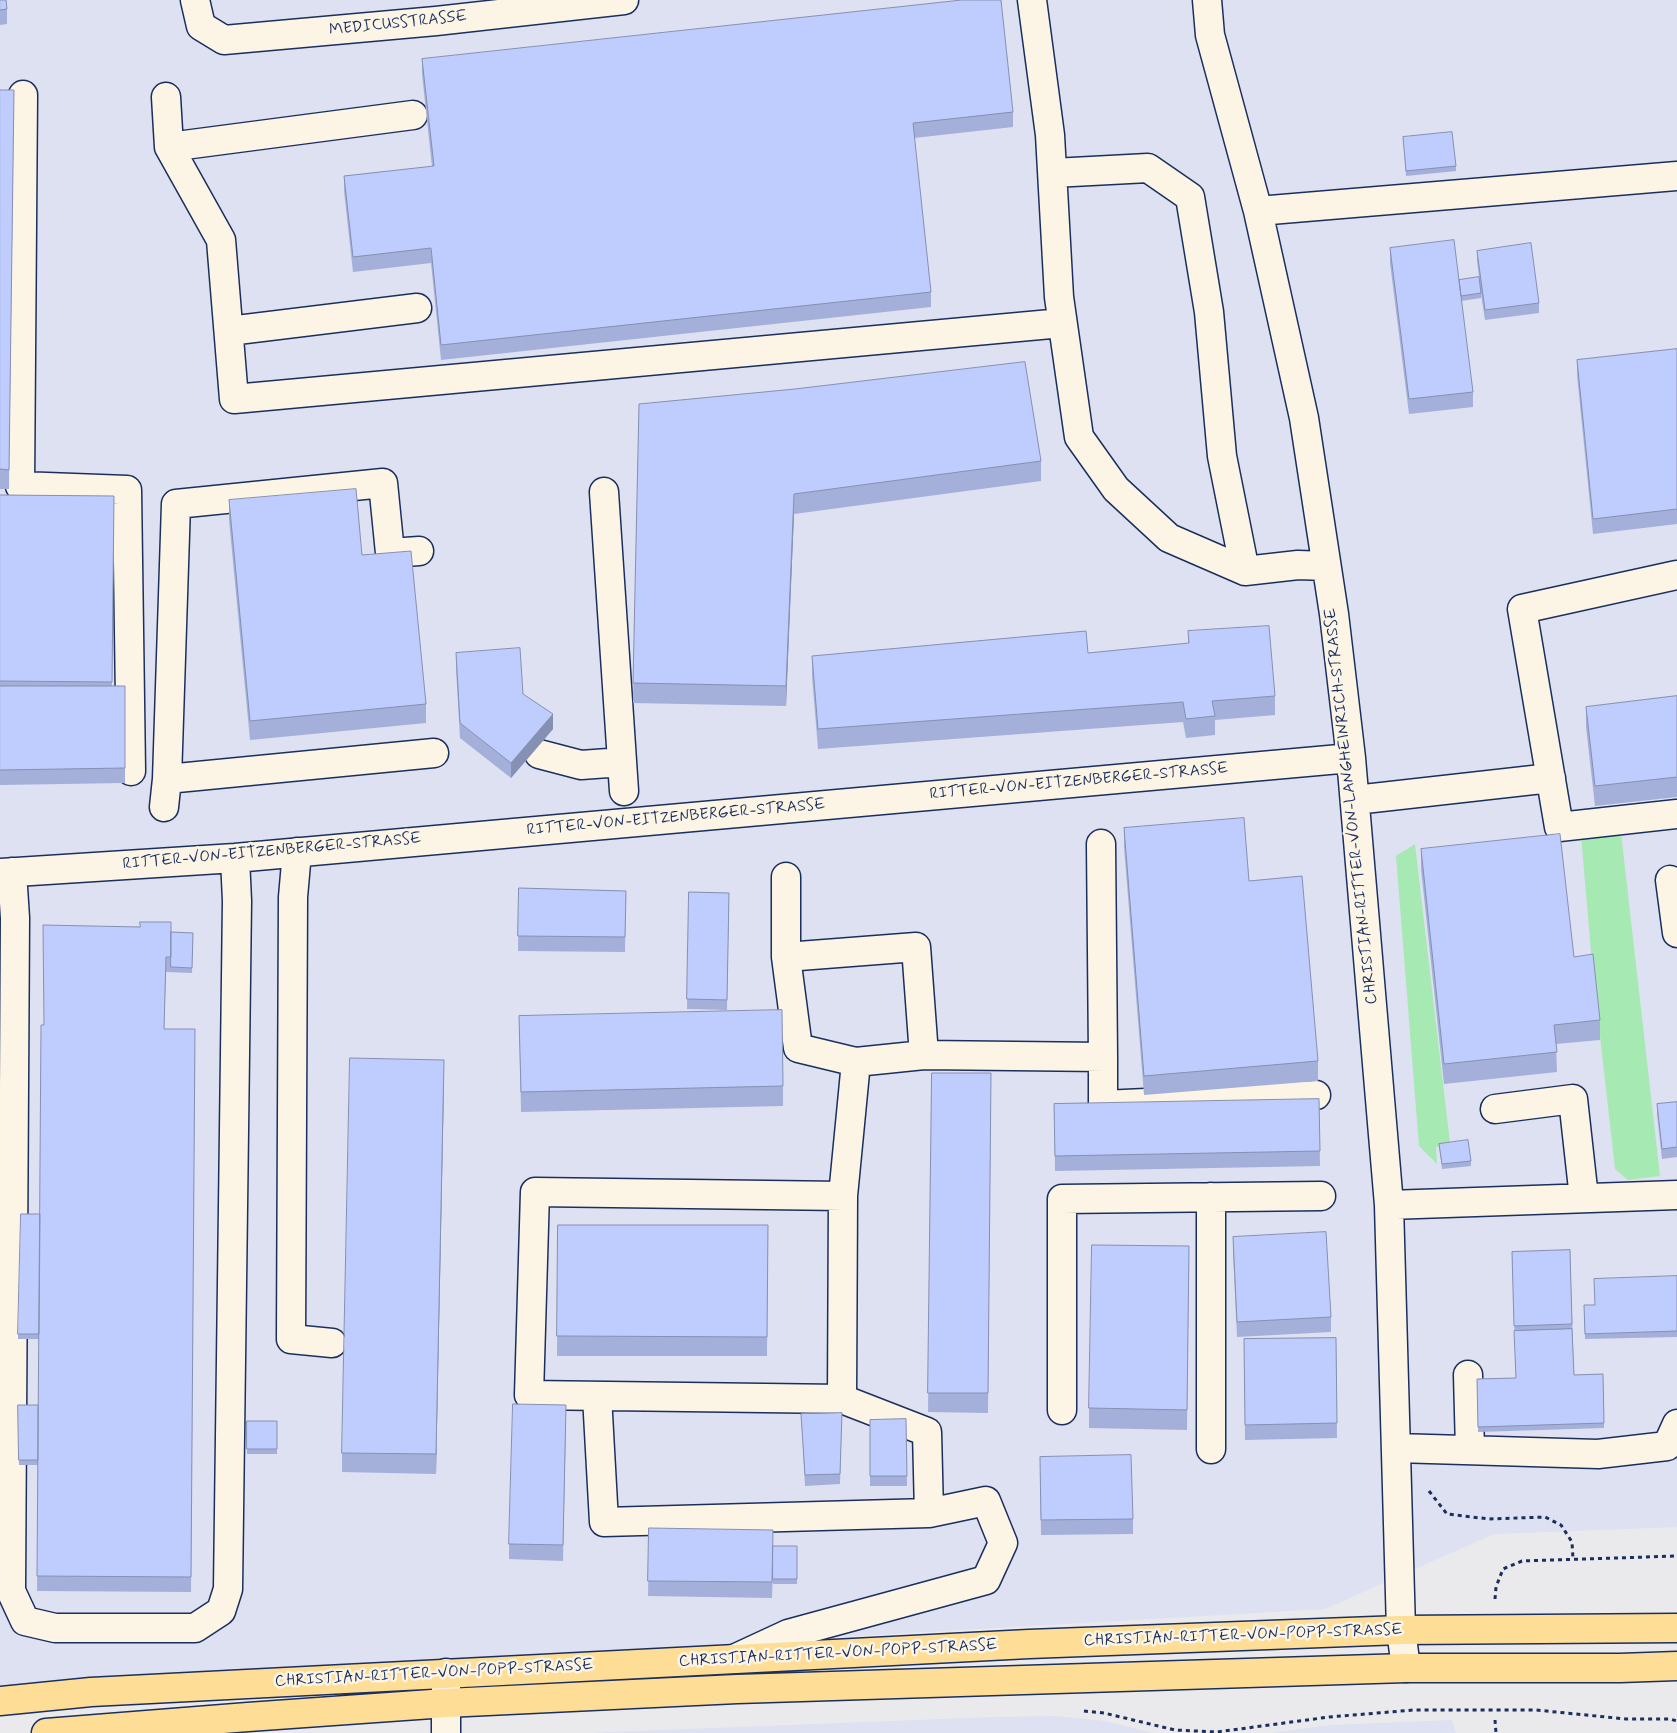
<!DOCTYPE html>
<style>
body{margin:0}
canvas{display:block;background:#eae9ec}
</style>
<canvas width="1677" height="1733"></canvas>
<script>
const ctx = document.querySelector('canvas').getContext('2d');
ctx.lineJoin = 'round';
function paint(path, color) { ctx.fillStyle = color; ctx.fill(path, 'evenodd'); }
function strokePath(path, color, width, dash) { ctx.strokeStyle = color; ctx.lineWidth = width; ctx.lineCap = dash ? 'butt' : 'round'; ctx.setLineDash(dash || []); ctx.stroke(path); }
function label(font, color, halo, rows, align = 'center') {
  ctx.font = font + ' Mynerve,sans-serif'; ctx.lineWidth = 5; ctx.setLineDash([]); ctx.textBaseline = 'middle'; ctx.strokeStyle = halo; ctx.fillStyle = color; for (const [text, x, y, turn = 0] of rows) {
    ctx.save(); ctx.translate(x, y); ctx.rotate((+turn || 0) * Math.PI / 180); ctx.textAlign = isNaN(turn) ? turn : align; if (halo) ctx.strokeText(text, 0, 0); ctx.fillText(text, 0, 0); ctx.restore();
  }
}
paint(new Path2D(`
 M0,0h1677v1527l-183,7 -169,75 -1229,71 -96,8z
 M1056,1716l49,5 49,12h-566l405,-16z
 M1452,1720l4,13h-185l59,-8z`), '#dde1f1');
paint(new Path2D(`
 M1621,833l39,343 -32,4 -13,-11 -22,-195 -12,-138z
 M1415,844l35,299 -14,4 1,17 -18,-18 -23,-290z`), '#a7e9b2');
const minor = new Path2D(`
 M195,0l6,26 23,14 212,-19 188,-21
 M1032,0l18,135 9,162 20,140 37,52 53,49 76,33 53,-6 28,1
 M1207,0l3,35 48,176 46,207 30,196 17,144 38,447 12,425 5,38
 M23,95l-3,391 107,4 4,281
 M166,97l3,50
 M413,115l-244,32 52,93 13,159 828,-76
 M1053,173l95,-5 42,29 19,115 13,144 23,115
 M1258,211l419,-35
 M229,331l188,-23
 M604,492l20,299
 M1677,575l-155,34 37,218 118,-13
 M539,754l42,11 41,-3
 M167,779l267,-26
 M1355,800l196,-22
 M164,807l3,-28 9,-275 207,-21 7,70 29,-2
 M297,852l-4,45 -2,442 41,4
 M12,872l3,46 -4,673 14,30 30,7h140l26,-17 7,-22 9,-688 -2,-43
 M0,873l235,-15 1116,-100
 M786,877v80l12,91 58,14 -13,134 -1,203 -313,-4 6,-203 308,4
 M1670,880l7,53
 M786,957l130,-10 8,108 -68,7
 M924,1055l179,2 -2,-213
 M1103,1057v48l213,-10
 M1495,1109l78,-10 11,99
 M1389,1205l288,-10
 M1468,1375l2,75
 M597,1396l7,126 325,-9 -2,-81 -85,-33
 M1062,1410v-211l259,-3
 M1396,1448l202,6 69,-8 10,-22
 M1211,1449v-252
 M734,1659l54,-25 198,-54 17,-37 -17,-42 -57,12
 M446,1673v60`);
const major = new Path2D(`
 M0,1701l91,-9 938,-48 372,-14 276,-2
 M46,1733l202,-16 198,-14 291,-14 669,-21h214l57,-2`);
strokePath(minor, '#1b2f5e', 31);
strokePath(major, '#1b2f5e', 31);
strokePath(new Path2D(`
 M1429,1491l18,23 42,5 56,-2 16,8 11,17 1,17
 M1495,1599l1,-12 7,-18 19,-8 155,-5
 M1084,1711l20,2 71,17 42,2 112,-15 85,-7h122l90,9h44l7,2
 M1495,1720l1,13`), '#1b2f5e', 3, [4, 4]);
strokePath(minor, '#fcf5e5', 28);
strokePath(major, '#fedd96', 28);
paint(new Path2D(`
 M0,0l7,9v15l-7,1z
 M422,59l591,53v15l-99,11 17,154v15l-490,53 -10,-97 -78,9 -9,-81v-15l88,-9 -10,-93z
 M0,90h14l-5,399h-9z
 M1403,137l53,29v5l-50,5z
 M1390,248l69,32 20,-3 -2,-16v-10l62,52v10l-54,7 -4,-26v4l-20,3 12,91v15l-64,7 -19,-151z
 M1677,349v175l-84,10 -16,-159v-15z
 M639,404l402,57v20l-247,33 -8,192 -153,-3z
 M0,495l114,1 -2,190h13v97l-125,2z
 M229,500l133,55 64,149v19l-176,17 -21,-220z
 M1188,631l87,65v19l-60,5v15l-29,3 -3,-16 -365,27 -6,-73v-20l276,-3 100,-9z
 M456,653l67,41 30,35 -42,49 -51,-40 -4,-70z
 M1677,696v101l-82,9 -9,-79v-20z
 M1124,828l125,53 69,180v20l-174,14 -20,-248z
 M1421,849l153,108 26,63v20l-44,4 1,28 -113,12 -23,-215z
 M519,888l107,3 -1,61 -107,-1z
 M689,892l40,1 -2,117 -40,-1z
 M171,932l22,1 -1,40 -26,-1 -2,57h31l-4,563 -154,-1 1,-126h-19l-1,-60 20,52 2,-201 -1,83h-21v-5l22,-120 4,-189z
 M519,1016l264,70v20l-262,6z
 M932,1073h59l-3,340 -60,-1z
 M444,1080l-8,394 -94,-2v-19z
 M1319,1099l1,67 -265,5 -1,-67z
 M1677,1102v55l-15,2 -5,-45v-10z
 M1439,1144l32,17v5l-29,3z
 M558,1225h210l-1,131h-210z
 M1233,1237l98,80v15l-94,5 -4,-85z
 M1189,1246l-2,184 -98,-2v-20z
 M1570,1250l4,125 29,-1 1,54 -126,4 -1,-53 39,-1 -4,-126z
 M1677,1276v61l-92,2 -1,-34h11z
 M1336,1338l1,100 -92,2 -1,-101z
 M842,1413l-2,71 -35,2 -4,-72z
 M906,1419l1,67h-37v-66z
 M566,1420l-3,141 -54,-2v-15z
 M247,1421h30v33h-30z
 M1040,1472l93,47v15l-92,1z
 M649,1528l124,18h24v38h-24v-16l-1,30 -124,-2z`), '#a4b0da');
paint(new Path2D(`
 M794,494v20l-8,192v-20z
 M553,714v15l-42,49v-15z
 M444,1060v20l-8,394v-20z`), '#8690b2');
const building = new Path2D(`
 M0,0h6l1,9 -7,1z
 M962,0h39l12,112 -100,11 18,169 -490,53 -10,-97 -78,9 -9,-81 90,-10 -12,-107z
 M0,90h14l-5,380 -9,-1z
 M1452,132l4,34 -50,5 -3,-34z
 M1454,240l19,152 -64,7 -19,-151z
 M1531,243l8,60 -54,7 -8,-59z
 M1479,277l2,16 -20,3 -2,-16z
 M1677,349v160l-84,10 -16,-159z
 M1025,362l16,99 -247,33 -8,192 -153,-3 6,-279 156,-15z
 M356,489l6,66 49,-4 15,153 -176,17 -21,-221z
 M0,495l114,1 -2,186 -112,-1z
 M1269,626l6,70 -63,5 3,15 -29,3 -3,-17 -365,27 -6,-73 274,-25 2,22 101,-10 -1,-12z
 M520,648l3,46 30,20 -42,49 -51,-40 -4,-70z
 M0,686h125v82l-125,2z
 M1677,696v81l-82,9 -9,-79z
 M1244,818l5,63 53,-5 16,185 -174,15 -20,-248z
 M1560,834l14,123 19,-3 7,66 -46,5 3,27 -113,12 -23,-215z
 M519,888l107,3 -1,46 -107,-1z
 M689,892l40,1 -2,107 -40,-1z
 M140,922h31v35h-5l-2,72h31l-4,548 -154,-1 4,-551h3l-1,-100 97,2z
 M171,932l22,1 -1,35 -21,-1z
 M782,1010l1,76 -262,6 -2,-76z
 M350,1058l94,2 -8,394 -94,-1z
 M932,1073h59l-3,320h-60z
 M1319,1099l1,52 -265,5 -1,-52z
 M1677,1102v45l-15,2 -5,-45z
 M1468,1140l3,21 -29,3 -3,-20z
 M21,1214h19l-1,120h-21z
 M558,1225h210l-1,112 -210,-1z
 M1326,1232l5,85 -94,5 -4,-85z
 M1092,1245l97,1 -2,164 -98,-2z
 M1570,1250l2,74 -58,2 -2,-74z
 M1677,1276v55l-92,3 -1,-29h11l-1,-26z
 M1572,1329l2,46 29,-1 1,49 -126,4 -1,-48 39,-1 -2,-47z
 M1336,1338l1,85 -92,2 -1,-86z
 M513,1404l53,1 -3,140 -54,-1z
 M18,1405h20v55h-19z
 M842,1413l-2,61 -35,1 -4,-61z
 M906,1419l1,57h-37v-56z
 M247,1421h30v28h-30z
 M1131,1455l2,64 -92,1 -1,-63z
 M649,1528l124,2 -1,52 -124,-1z
 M773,1546h24v33h-24z`);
paint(building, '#bfcdfe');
strokePath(building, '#8690b2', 1);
label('16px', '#1b2f5e', '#fcf5e5', [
 ["MEDICUSSTRASSE",398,24,-6],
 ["RITTER-VON-EITZENBERGER-STRASSE",1079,782,-5],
 ["CHRISTIAN-RITTER-VON-LANGHEINRICH-STRASSE",1352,806,-96],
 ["RITTER-VON-EITZENBERGER-STRASSE",676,818,-5],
 ["RITTER-VON-EITZENBERGER-STRASSE",272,852,-5],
 ["CHRISTIAN-RITTER-VON-POPP-STRASSE",1243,1636,-2],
 ["CHRISTIAN-RITTER-VON-POPP-STRASSE",838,1654,-3],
 ["CHRISTIAN-RITTER-VON-POPP-STRASSE",434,1674,-3]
]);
</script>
